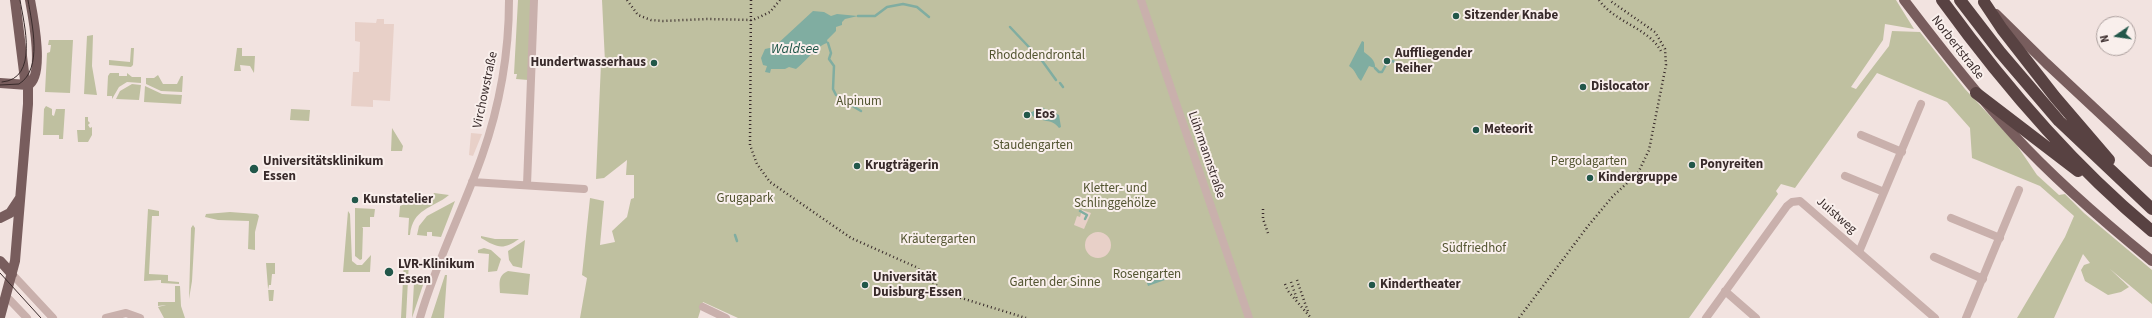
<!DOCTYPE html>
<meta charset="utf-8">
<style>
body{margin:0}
#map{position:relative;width:2152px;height:318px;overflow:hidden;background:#f2e3e0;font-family:"Source Sans 3",sans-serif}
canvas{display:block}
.north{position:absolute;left:2096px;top:16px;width:40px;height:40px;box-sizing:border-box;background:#f9efec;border:1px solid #aca09e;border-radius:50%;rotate:257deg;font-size:11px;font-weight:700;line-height:16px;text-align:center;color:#382a2a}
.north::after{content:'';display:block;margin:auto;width:14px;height:18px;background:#22574a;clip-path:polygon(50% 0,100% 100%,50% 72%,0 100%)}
</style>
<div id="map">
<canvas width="2152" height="318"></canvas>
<div class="north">N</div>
</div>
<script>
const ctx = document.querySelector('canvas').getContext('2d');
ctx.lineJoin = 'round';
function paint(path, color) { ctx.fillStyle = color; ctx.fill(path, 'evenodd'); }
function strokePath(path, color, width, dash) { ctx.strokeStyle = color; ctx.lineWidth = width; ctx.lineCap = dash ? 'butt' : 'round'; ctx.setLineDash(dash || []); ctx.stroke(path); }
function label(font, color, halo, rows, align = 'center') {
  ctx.font = font + ' "Source Sans 3",sans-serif'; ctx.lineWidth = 4; ctx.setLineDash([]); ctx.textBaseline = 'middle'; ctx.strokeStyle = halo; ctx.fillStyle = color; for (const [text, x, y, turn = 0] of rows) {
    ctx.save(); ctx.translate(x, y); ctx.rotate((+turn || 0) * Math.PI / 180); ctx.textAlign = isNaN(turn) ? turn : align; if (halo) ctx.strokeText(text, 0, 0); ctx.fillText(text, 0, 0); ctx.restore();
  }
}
paint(new Path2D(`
 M518,0h13l-3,80 -12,-1 1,-5h-3z
 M602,0h1294l18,29 -29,-5 -2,16 -32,47 5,2 33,-43 3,-15 28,1 45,57 51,55 21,31 22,20 6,-1 19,19 68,57v34l-42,-35 19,18 -8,5 -13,3 -23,-14 -4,-11 3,-5 6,-2 -7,-9 -29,64h-37l48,-81 9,-21 -34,-30 -68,-28 -2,-30 -23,-26 -70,-29 -82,115 -14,-4 -5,7 2,3 -89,124h-951l-35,-16 -5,16h-118l7,-40 -5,-3 8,-77 14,3 -4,44 15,-3 -3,-11 15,-14 4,-18 3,-1v-23h-8l1,-15 -23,18 -8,1 5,-116 4,-1z
 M93,35l-1,31 5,29 -13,-1 3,-58z
 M49,40h24l-3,53 -25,-1 2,-39 3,-1 1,-7h-3z
 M131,48h3l-1,17 -2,2 -22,-2v-5l21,2z
 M237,48h5v8h13l-1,17 -4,-7 -10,-1 1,6h-7z
 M110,73h9v3h8v-3l5,4h9v6l-14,-1 -8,5 -7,12v-3h-5l1,-20z
 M158,75l5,9h14l4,-8h2l-1,16 -21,-1 -15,-7v-6h8z
 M132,84l9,1 -2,15 -23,-1 4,-8z
 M145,86l17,8 20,1 -1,9 -37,-2z
 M46,106l6,3v6l2,1 2,-7h9l-2,30h-4v-4h-16l1,-26z
 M291,109l19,1 -1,11 -19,-1z
 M85,117h3v4l2,2 -2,2 2,3 2,-1v8l-4,7h-10l-1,-12h8z
 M392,128l11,18 -1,5h-11z
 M434,193l15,2c-17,14 -36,13 -39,40h-2l1,-17 -10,-1 1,-11 11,-5 18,1z
 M455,201l-14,36 -9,-1v-4h-5v4l-10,-1 2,-9 8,-10z
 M355,208l20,1 -1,8h-4v10h-8l1,1 -1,31 -2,1 -5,-4z
 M148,209l11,2v5h-7l-3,58 19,1v6l11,1v2l-18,-1v-3l-17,1z
 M348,211l2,3 2,47 5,4h5l9,-10 -1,17h-27z
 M230,212l27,2 2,2 -4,16v18l-7,-1 1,-28 -31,-1 -13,-3 1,-3z
 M193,225l2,3 -3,53 -3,18 2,-71z
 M481,236l14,3h24c-17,12 -22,8 -38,-1z
 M525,240l-3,28 -9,-2 -4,-6 -1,-9z
 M484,248l7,2 10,9 -4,12 -9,1 1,-18 -11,-1v-3z
 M404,261h5l-3,57h-5z
 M266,263h9v11h-3l-1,11h-2l-1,5h6l-1,11h-4z
 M508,271l22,3 -2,21 -28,-2c0,-9 -3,-17 8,-22z
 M445,275h2l-3,43h-13z
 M422,276h4l-14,42 2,-35 8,1z
 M175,286h5l1,20 4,12h-21l-6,-11 8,-2 -8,1v-4h17z`), '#bfc0a0');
paint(new Path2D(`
 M377,19h7v5h10l-4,77 -17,-1v7l-22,-1 2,-34h6l1,-30 -5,-1v-19l21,1z
 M471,133l11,1 -9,22 -4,-1z
 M1082,210l9,3 -7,16 -10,-4 3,-9 3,1z
 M1085 245a13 13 0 1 1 26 0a13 13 0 1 1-26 0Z`), '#e8d0c8');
paint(new Path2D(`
 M813,11l11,1 7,4 6,-2 21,2 -13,3 -3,3v3l-6,2v4l-9,9 1,3c-7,-1 -24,20 -32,26l-7,-2 -4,2h-14l-1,4 -5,-1 2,-6 -4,-1 -2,-7 4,-9 9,-2z
 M1362,41l2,1v10c5,4 12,8 11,16l-6,-2 -8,15c-5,-4 -5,-11 -12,-15z
 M1041,107l18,8 2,12 -2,1c-7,-11 -22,-4 -29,-15z
 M1162,271l3,9 -17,6 -3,-9z`), '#80ada1');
strokePath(new Path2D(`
 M858,16h17l12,-9 16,-3 14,3 12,10
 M1010,27l33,35 13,18
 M828,43l3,10 -2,6 5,7 -1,23 3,6
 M1375,68l4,4h3l5,-9 6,-2 8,6 8,2
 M1060,83l3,4
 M849,104l12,7
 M1080,211l7,4 -2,4
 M735,235l2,6`), '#80ada1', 2.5);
strokePath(new Path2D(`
 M1141,0l108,318
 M1861,135l41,17
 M1845,176l39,16
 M472,182l112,7
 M527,185l7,-185
 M1951,218l49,20
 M1859,252l62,-148
 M1934,257l49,22
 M12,274l41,44
 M1725,291l31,27
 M6,296l21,22
 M703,307l23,11
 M106,318l20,-5 14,5
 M420,318c16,-56 43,-108 62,-162 18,-51 27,-102 27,-156
 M1706,318l81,-112 5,-4 8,-1 135,117
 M1966,318l53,-128`), '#c9b0ac', 8);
strokePath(new Path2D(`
 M1904,0c35,46 70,91 109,134 42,46 91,88 139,127
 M1996,14l50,49 106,99
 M0,83l28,2
 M28,85c17,-8 5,-69 2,-85
 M0,218l10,-5 10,-15
 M0,261l12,13
 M0,317l15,-56 13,-157v-19l-3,-5 -10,-80`), '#785d5d', 10);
strokePath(new Path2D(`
 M1942,0c61,84 130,165 210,231
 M1960,0l40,52 59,69 93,88
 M1984,2l18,27 53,68 54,63
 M1976,93l102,78`), '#584242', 12);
strokePath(new Path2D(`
 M2,82c37,-3 22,-58 18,-82
 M0,85l19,-1c24,-15 13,-60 9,-84
 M0,273l41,45`), '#382a2a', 1);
strokePath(new Path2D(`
 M627,0l11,15 13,5 12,1 44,-2 46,1 17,-8 10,-12
 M751,0l-1,145 7,19 13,18 81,56 65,29 29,26 81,25
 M1599,0c16,23 51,28 63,53
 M1263,209v10l5,14
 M1297,280l11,32
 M1291,282l6,17
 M1285,284l3,7 23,27
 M1519,318l69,-92 25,-30 25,-23 11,-23 17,-85 -1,-16 -10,-17 -46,-32`), '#382a2a', 2.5, [1, 3]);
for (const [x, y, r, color] of [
 [1456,16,4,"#22574a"],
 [1387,61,4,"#22574a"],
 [654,63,4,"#22574a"],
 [1583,87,4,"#22574a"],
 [1027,115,4,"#22574a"],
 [1476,130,4,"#22574a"],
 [1692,165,4,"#22574a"],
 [857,166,4,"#22574a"],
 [254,169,5,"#22574a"],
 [1590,178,4,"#22574a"],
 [355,200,4,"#22574a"],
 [389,272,5,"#22574a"],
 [865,285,4,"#22574a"],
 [1372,285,4,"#22574a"]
]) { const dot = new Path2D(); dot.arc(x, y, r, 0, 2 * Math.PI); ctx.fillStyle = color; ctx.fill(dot); strokePath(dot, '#f9efec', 1.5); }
label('bold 13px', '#382a2a', '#f9efec', [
 ["Sitzender Knabe",1464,16],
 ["Auffliegender",1395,54],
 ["Reiher",1395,69],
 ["Hundertwasserhaus",646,63,"right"],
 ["Dislocator",1591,87],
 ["Eos",1035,115],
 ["Meteorit",1484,130],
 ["Universitätsklinikum",263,162],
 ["Essen",263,177],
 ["Ponyreiten",1700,165],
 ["Krugträgerin",865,166],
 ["Kindergruppe",1598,178],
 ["Kunstatelier",363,200],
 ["LVR-Klinikum",398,265],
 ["Essen",398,280],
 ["Universität",873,278],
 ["Duisburg-Essen",873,293],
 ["Kindertheater",1380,285]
], 'left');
label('13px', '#382a2a', '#f9efec', [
 ["Norbertstraße",1957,48,52],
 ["Virchowstraße",486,90,-78],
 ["Lührmannstraße",1206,155,71],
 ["Juistweg",1836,216,41]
]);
label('13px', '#525430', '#f9efec', [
 ["Rhododendrontal",1037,56],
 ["Alpinum",859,102],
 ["Staudengarten",1033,146],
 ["Pergolagarten",1589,162],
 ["Kletter- und",1115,189],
 ["Schlinggehölze",1115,204],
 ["Grugapark",745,199],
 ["Kräutergarten",938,240],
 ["Südfriedhof",1474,249],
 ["Rosengarten",1147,275],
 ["Garten der Sinne",1055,283]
]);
label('italic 14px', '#22574a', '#f9efec', [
 ["Waldsee",795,50]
]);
</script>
